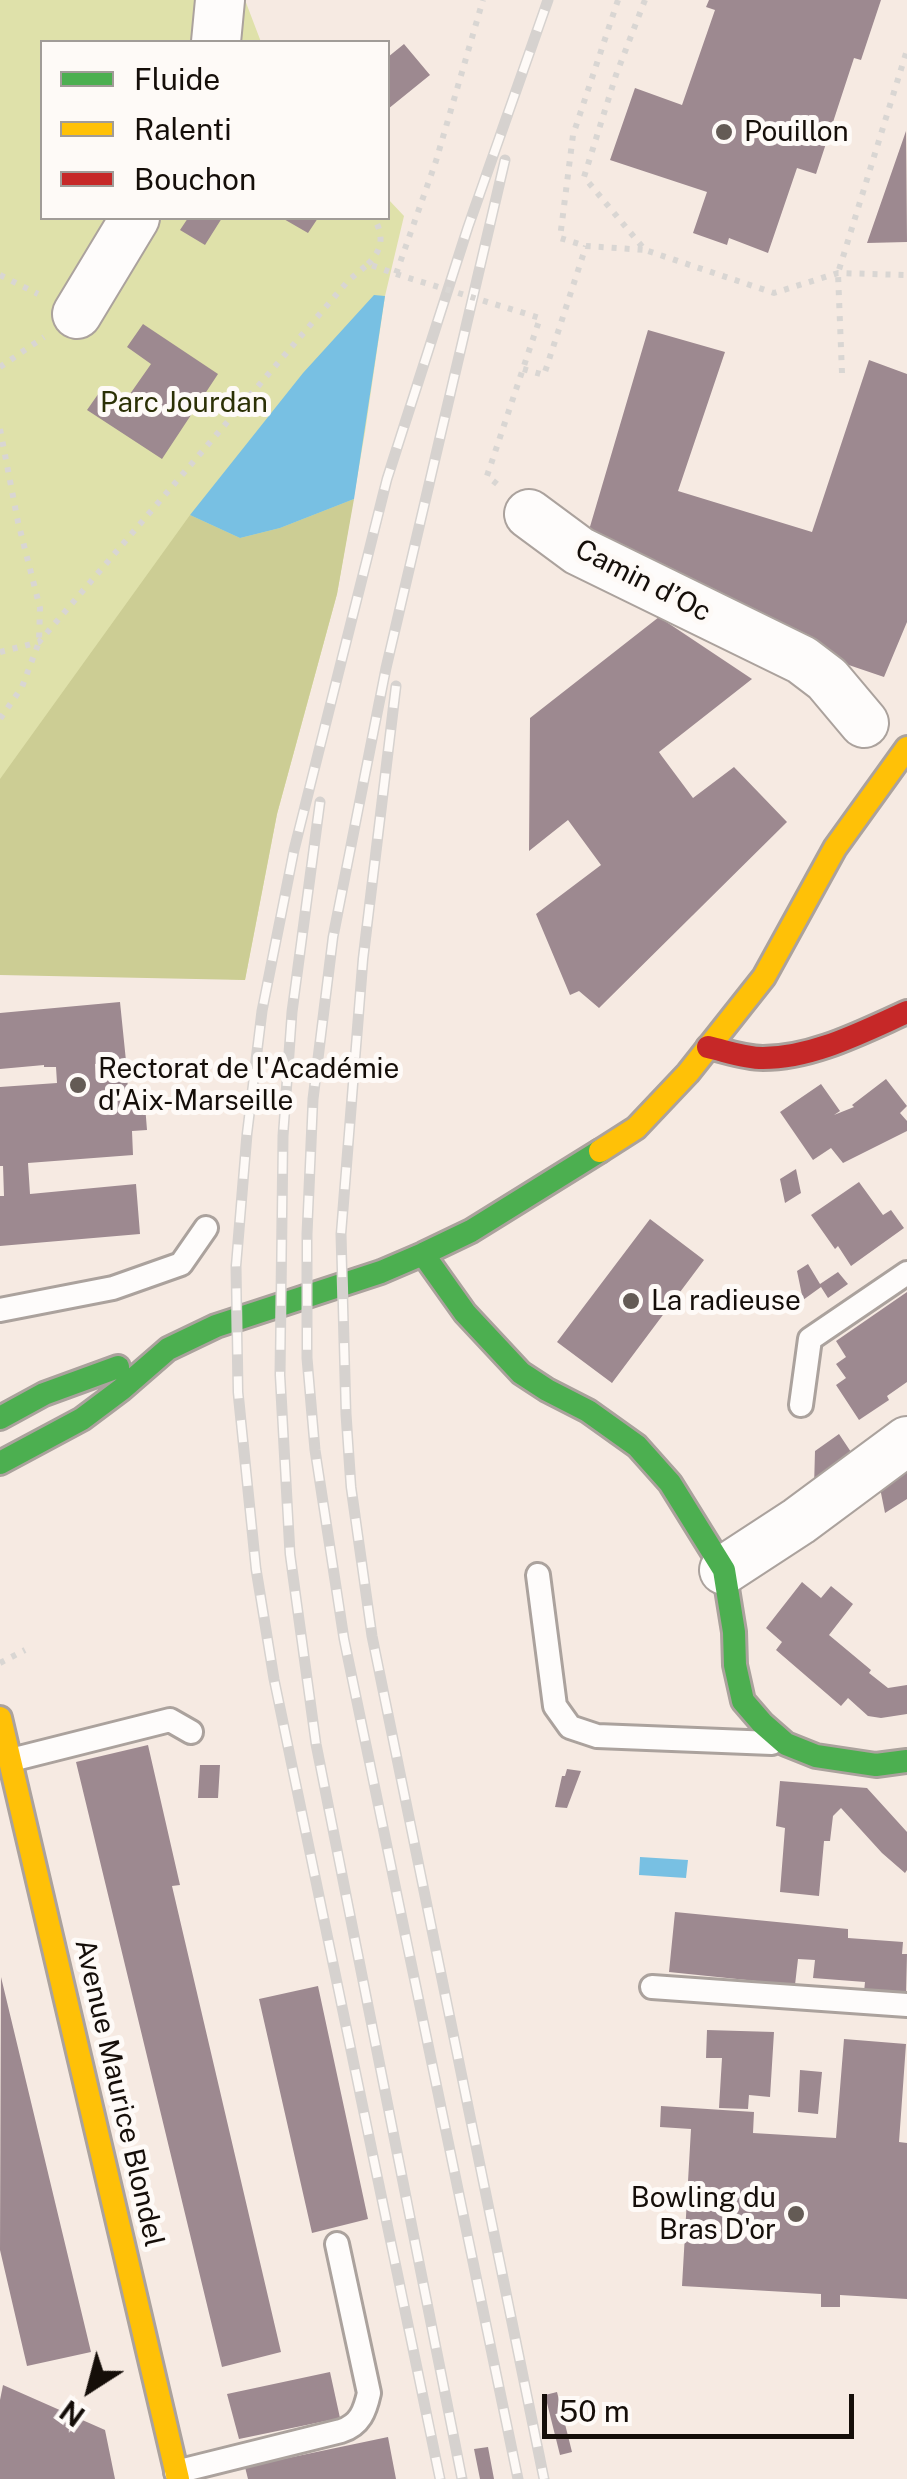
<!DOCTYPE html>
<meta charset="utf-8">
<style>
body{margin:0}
#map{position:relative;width:907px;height:2479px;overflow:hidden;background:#f6eae2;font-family:"Public Sans",sans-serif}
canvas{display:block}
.legend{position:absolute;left:40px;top:40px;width:350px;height:180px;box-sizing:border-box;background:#fefaf7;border:2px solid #a19c98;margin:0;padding:12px 18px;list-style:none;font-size:30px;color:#150e09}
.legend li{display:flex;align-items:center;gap:20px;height:50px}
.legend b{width:50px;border:2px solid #a19c98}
.north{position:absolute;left:40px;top:2339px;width:100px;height:100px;-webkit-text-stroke:8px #fefaf7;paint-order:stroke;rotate:216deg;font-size:28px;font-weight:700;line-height:40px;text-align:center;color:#150e09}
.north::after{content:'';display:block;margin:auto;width:35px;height:45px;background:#150e09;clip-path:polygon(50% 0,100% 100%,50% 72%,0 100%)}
.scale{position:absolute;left:542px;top:2394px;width:312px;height:45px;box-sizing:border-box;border:5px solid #150e09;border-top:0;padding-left:12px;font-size:30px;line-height:35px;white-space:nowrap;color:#150e09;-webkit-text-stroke:8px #fefaf7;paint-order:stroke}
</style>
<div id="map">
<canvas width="907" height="2479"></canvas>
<ul class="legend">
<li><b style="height:12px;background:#4caf50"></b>Fluide</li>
<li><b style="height:12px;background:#ffc107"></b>Ralenti</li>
<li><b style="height:12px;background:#c62828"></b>Bouchon</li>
</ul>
<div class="north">N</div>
<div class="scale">50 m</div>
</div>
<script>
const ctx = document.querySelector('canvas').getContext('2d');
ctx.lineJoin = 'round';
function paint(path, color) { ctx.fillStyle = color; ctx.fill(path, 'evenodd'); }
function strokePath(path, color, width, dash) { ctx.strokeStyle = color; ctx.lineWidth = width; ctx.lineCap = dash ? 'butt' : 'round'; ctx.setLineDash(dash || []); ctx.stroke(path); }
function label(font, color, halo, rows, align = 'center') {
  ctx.font = font + ' "Public Sans",sans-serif'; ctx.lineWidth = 10; ctx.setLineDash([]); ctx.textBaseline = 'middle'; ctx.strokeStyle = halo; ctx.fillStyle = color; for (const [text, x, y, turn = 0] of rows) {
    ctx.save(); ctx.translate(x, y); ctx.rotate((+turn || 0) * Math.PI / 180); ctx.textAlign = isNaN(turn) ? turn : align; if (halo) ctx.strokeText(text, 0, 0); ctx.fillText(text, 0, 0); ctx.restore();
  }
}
paint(new Path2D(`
 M0,0h245l16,42h-219v176h346v-19l16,17 -19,80 -20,136 -28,162 -60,220 -32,166 -245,-14z`), '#dfe1aa');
paint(new Path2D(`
 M354,499l-17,95 -60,220 -32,166 -245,-5v-196l190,-264 50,23 40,-10z`), '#cccd94');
paint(new Path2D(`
 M374,295l11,1 -31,203 -74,29 -40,10 -50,-23 113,-142z
 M640,1857l48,3 -2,18 -47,-3z`), '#78c0e3');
paint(new Path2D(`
 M709,0h172l-20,60 -7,-2 -38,116 -19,-6 -29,85 -39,-15 -2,7 -34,-12 14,-41 -97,-32 25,-72 47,17 33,-95 -9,-3z
 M404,44l26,31 -42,34v-52z
 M906,131l1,111 -40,1z
 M188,218h34l-17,27 -25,-15z
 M282,218h36l-10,15z
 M143,324l75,50 -56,85 -75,-49 14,-20 22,14 28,-40 -24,-17z
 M648,330l77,22 -47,139 134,41 57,-172 38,14v248l-23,55 -156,-53 7,-24 -151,-53z
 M659,617l93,62 -93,73 2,3 32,43 41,-31 53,55 -188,186 -20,-17 -9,4 -34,-81 65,-49 -33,-45 -39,31 1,-133z
 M120,1002l6,59 -31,3 1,16 31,-2 3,28 15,-1 2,25 -15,1 1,24 -105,8 2,31 106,-10 4,50 -140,12v-50h4l-1,-30h-3v-79l57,-4 -1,-16h-12v-2l-44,4v-56z
 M886,1079l21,27 -7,7 7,8v10l-64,32 -12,-15 -18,12 -33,-48 41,-28 19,27 -6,4 20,-8 -2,-2z
 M796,1169l5,24 -16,10 -5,-24z
 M859,1182l24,33 8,-5 13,18 -53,38 -13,-20 -3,3 -24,-34z
 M650,1219l54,41 -92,123 -55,-41z
 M808,1264l12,20 18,-12 10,12 -20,14 -7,-11 -18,13 -6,-29z
 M907,1292v90l-20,14 2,4 -30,20 -23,-35 10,-7 -10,-14 10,-7 -10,-16z
 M839,1434l16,24 -41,29 1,-36z
 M907,1470v29l-22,14 -5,-25z
 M802,1582l19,16 10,-12 22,18 -24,31 42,35 -2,3 19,15 19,-3v29l-26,4 -13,-2 -20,-18 -7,8 -65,-56 6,-8 -16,-14z
 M148,1745l32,140 -8,1 109,466 -59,15 -146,-605z
 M200,1765h20l-2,33h-20z
 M567,1769l14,2 -14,37 -12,-1 7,-31h3z
 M780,1781l87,7 40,44v38l-2,3 -23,-20 -41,-45 -8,8 -3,25h-6l-5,55 -39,-4 5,-64 -9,-2z
 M675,1912l173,17v9l55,4 -1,12h5l-1,40 -42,-2 1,-10 -52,-4 2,-18 -17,-1 -3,26 -126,-13z
 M1,1977l90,375 -64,14 -27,-116z
 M318,1986l50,233 -56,14 -53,-234z
 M707,2030l67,2 -4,65 -21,-2 -1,14 -29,-1 3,-50h-16z
 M844,2039l62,5 -7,98 8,1v156l-67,-4v12h-19v-13l-139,-8 9,-157 -31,-2 1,-21 93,6 -1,21 83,5z
 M800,2070l22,2 -4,42 -20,-2z
 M330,2372l10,46 -101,21 -12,-45z
 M3,2385l102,45 10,49h-115v-79z
 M557,2392l15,60 -12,3 -15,-60z
 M388,2437l8,42h-148l-3,-12z
 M488,2447l6,32h-14l-6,-30z`), '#9d8990');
const lane = new Path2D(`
 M0,1310l113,-22 68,-24 25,-36
 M801,1405l9,-66 97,-66
 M538,1575l17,131 15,21 27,9 175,7
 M11,1760l159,-40 21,12
 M652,1987l255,18
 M176,2472l165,-41c19,-6 24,-20 28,-38l-32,-149`);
const street = new Path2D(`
 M216,42l4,-42
 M77,314l58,-96
 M529,514l50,37 223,109 25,19 37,44
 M724,1570l75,-49 108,-80`);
const fast = new Path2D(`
 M423,1254l42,59 56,60 26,17 41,21 49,35 33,37 54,87 10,62 1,33 8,36 19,22 24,21 30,12 60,9 31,-4
 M0,1418l44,-24 74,-27
 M0,1463l82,-44 40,-30 46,-40 48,-23 165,-54 42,-18 48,-23 129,-80`);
const slow = new Path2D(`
 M600,1151l36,-23 52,-55 76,-96 71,-129 72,-100
 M0,1718l178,761`);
const jam = new Path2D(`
 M708,1047c18,4 36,11 55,11 50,0 99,-26 144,-46`);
strokePath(lane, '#aba29d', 28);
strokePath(street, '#aba29d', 52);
strokePath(fast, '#aba29d', 28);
strokePath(slow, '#aba29d', 28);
strokePath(jam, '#aba29d', 28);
strokePath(new Path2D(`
 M618,0l-45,135 -13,103 26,8 59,4
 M645,0l-29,75 -32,102 61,73 129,43 64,-20 69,2
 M368,264c15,-15 16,-28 6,-46
 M0,275l38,19
 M0,367l44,-30
 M523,369l21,6 42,-129
 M842,373l-4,-100 69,-223
 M0,429l18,93 22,86 -1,34 -17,45 -22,32
 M497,484l-10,-8 53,-158
 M0,652l39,-10 309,-361 20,-17 28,10 40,-113 47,-161
 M0,1663l25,-13`), '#d9d6d3', 6, [5, 8]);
strokePath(lane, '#fefcfb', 22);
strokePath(street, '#fefcfb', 48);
strokePath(fast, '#4caf50', 22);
strokePath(slow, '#ffc107', 22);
strokePath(jam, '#c62828', 22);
const rail = new Path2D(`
 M505,160l-119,508 -53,269 -20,162 -6,135v124l8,92 29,189 174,840
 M396,686l-33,273 -22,275 5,180 5,73 21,149 172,843
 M320,802l-28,210 -9,124 -3,239 10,179 26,190 146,735
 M440,2479l-166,-800 -18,-110 -18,-177 -2,-126 11,-132 15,-123 32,-161 93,-371 81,-252 80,-227`);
strokePath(rail, '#d6d2cf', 11);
strokePath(rail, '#fefaf7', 8, [22]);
strokePath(new Path2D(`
 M396,274l144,44`), '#d9d6d3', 6, [5, 8]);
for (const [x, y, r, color] of [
 [724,132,10,"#645b55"],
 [78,1085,10,"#645b55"],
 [631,1301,10,"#645b55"],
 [796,2214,10,"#645b55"]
]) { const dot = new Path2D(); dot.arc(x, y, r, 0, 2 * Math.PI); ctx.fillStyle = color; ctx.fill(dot); strokePath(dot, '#fefaf7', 4); }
label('28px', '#150e09', '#fefaf7', [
 ["Pouillon",744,132],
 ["Rectorat de l'Académie",98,1069],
 ["d'Aix-Marseille",98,1101],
 ["La radieuse",651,1301],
 ["Bowling du",776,2198,"right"],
 ["Bras D'or",776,2230,"right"]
], 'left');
label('28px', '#2b3005', '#fefaf7', [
 ["Parc Jourdan",184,403]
]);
label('28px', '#150e09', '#fefaf7', [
 ["Camin d’Oc",643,581,27],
 ["Avenue Maurice Blondel",119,2093,77]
]);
</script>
